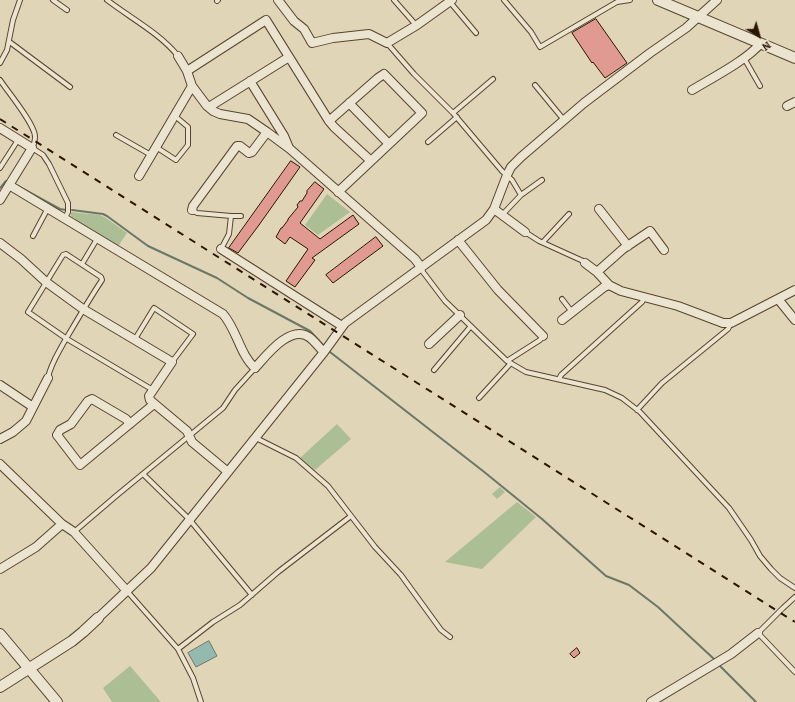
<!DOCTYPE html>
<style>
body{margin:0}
#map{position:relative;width:795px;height:702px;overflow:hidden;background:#e0d5b6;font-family:Alegreya,serif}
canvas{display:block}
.north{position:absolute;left:739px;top:16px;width:40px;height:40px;-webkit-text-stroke:3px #ebe4d0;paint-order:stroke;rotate:143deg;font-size:11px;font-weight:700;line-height:16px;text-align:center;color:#2b1400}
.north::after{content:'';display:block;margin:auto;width:14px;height:18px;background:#2b1400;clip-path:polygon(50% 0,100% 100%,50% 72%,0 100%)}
</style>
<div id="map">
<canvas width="795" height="702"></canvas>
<div class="north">N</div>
</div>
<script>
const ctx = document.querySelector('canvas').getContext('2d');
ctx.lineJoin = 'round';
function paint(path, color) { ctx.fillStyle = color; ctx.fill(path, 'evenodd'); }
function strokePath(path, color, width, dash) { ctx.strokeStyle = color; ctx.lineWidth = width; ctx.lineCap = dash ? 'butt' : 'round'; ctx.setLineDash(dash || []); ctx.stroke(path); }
paint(new Path2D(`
 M327,194l23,18 -32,23 -13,-10z
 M70,212l30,3 6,3 21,15 -10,15 -42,-26 1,-2 -2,-3 -2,1z
 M337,424l14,15 -36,31 -15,-12z
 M500,487l5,5 -8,7 -5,-5z
 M517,502l19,15 -54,52 -37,-7z
 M130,666l31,36h-49l-9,-14z`), '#acbe93');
const water = new Path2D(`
 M209,641l8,15 -21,11 -8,-14z`);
paint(water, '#94b9ae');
strokePath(water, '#6a7768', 1);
strokePath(new Path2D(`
 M14,184l46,25 6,1
 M0,188l6,-7h3
 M72,210l31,4 4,2 41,30 69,32 31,20 62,33 13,14
 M330,352l153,119 59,48 64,57 23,9 29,22 56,52
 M720,666l36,36`), '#6a7768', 2);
const building = new Path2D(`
 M596,19l31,44 -22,15 -12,-16 -1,1 -20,-30z
 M291,161l9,6 -41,58 -21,28 -9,-5z
 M315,182l9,7 -24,34 20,16 33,-24 6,9 -47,34 3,2 -20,27 -9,-6 22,-32 -18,-12 -5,7 -9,-7 5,-9h1l6,-8v-1l10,-12 -1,-2 3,-4h2l5,-8v-2z
 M376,237l7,9 -50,37 -7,-8z
 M577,648l3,5 -6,5 -4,-4z`);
paint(building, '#e19a92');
strokePath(building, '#2b1400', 1);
const service = new Path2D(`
 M53,0l14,10
 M107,0c22,17 54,34 71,56
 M394,0l22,25
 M504,0l27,32 9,15 77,-45 13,-2
 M217,1l1,-1
 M450,2l26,31
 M9,42l2,1 59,44
 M387,43l27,31 39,39 49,58 10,9 9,15
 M744,58l16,28
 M0,63l7,-13 6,-30 7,-20
 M0,80c8,12 34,43 35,56 0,4 -1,9 -3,12l11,7 6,9 19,39v9l-3,6
 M535,85l29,35
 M453,113l40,-34
 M116,135l35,20
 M428,142l29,-25
 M156,147l20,13 12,-15v-18l-13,-11
 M0,168l18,-28
 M192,210l5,3 34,3 -2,18 -8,15
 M502,215l19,-20 21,-15
 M231,216h10
 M525,232l14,9 44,20 2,2
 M33,236l15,-28
 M543,242l26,-28
 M82,264l15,-25
 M422,268l1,4 22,29 40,39 22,21 19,11 79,18 17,8 18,14 89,96 22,32 9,16 11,13 9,9 15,10
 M562,299l10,13
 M135,339l19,-31 39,26 -21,28
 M507,361l33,-21 3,-4
 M434,370l37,-44
 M48,378c2,-12 9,-23 15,-34 13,-22 25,-43 39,-64l-1,-3 -35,-23 -3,1 -35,57 39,27 86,51
 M559,379l2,-4 81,-73 2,-4
 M479,398l32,-35
 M637,410l25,-27 66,-54 3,-6
 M256,438l40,20 32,28 47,61 26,28 40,55 9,7
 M143,474l46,45 63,76
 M74,532l42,-36 107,-88 12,-18 20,-22
 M127,591l51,58 15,29 8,24
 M795,597l-12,11 -25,25 37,39
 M178,649l35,-27 27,-17 38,-33 73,-56`);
const minor = new Path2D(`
 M278,0l16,21 10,8 8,14 21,-5 36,-4 18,9 30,-18 35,-25
 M178,56l9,15 5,15 15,20 6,5 7,3 28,5 19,13 23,17 125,110 6,8
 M187,71l79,-51 63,101 5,6 37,34
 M250,81l34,55 5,12
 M692,90c20,-12 55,-30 69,-47
 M349,103l40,41
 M787,106l8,-4
 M209,107l80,-50
 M329,121l49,-43 6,-4 38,39 -84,79
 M0,128l32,20 -32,52
 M139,176l53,-90
 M9,185l214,129c14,16 17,41 32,54 11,-12 35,-44 54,-31 6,4 10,11 15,15
 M494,209l31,23
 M599,209l29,37
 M192,210l1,-4 44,-60h3l9,7 3,-1 15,-20
 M458,240l40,50 45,46
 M0,243l21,16 25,23 37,27 89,53 -23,34 1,4 37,31 5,11 36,30
 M221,249l121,77
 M585,263l12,9 12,13 12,6 57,15 45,17h8l64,-33
 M597,272l26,-23 27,-18 14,19
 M778,299l17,21
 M562,320l42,-33 5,-2
 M429,344l31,-29
 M0,385l33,22
 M130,424l-4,-5 -34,-20 -4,2 -17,23 -11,6 -3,5 23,30 74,-61
 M0,439l13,-7 13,-11 22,-43
 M0,464l62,60 12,8 53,59
 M0,569l36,-22 26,-23
 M98,618l53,-50 173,-216 21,-29 141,-103 8,-11 13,-34 4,-8 10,-10 63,-54 66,-50 36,-25 31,-28
 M651,702l80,-48 27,-21`);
const tertiary = new Path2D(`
 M658,0l137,58
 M0,634l57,68
 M0,687l72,-46 11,-9 15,-14`);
strokePath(service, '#58442e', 6);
strokePath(minor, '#58442e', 10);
strokePath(tertiary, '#58442e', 12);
strokePath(service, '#ebe4d0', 4);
strokePath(minor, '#ebe4d0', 8);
strokePath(tertiary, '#ebe4d0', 10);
strokePath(new Path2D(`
 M0,119l795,503`), '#2b1400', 2, [7, 7]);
</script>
